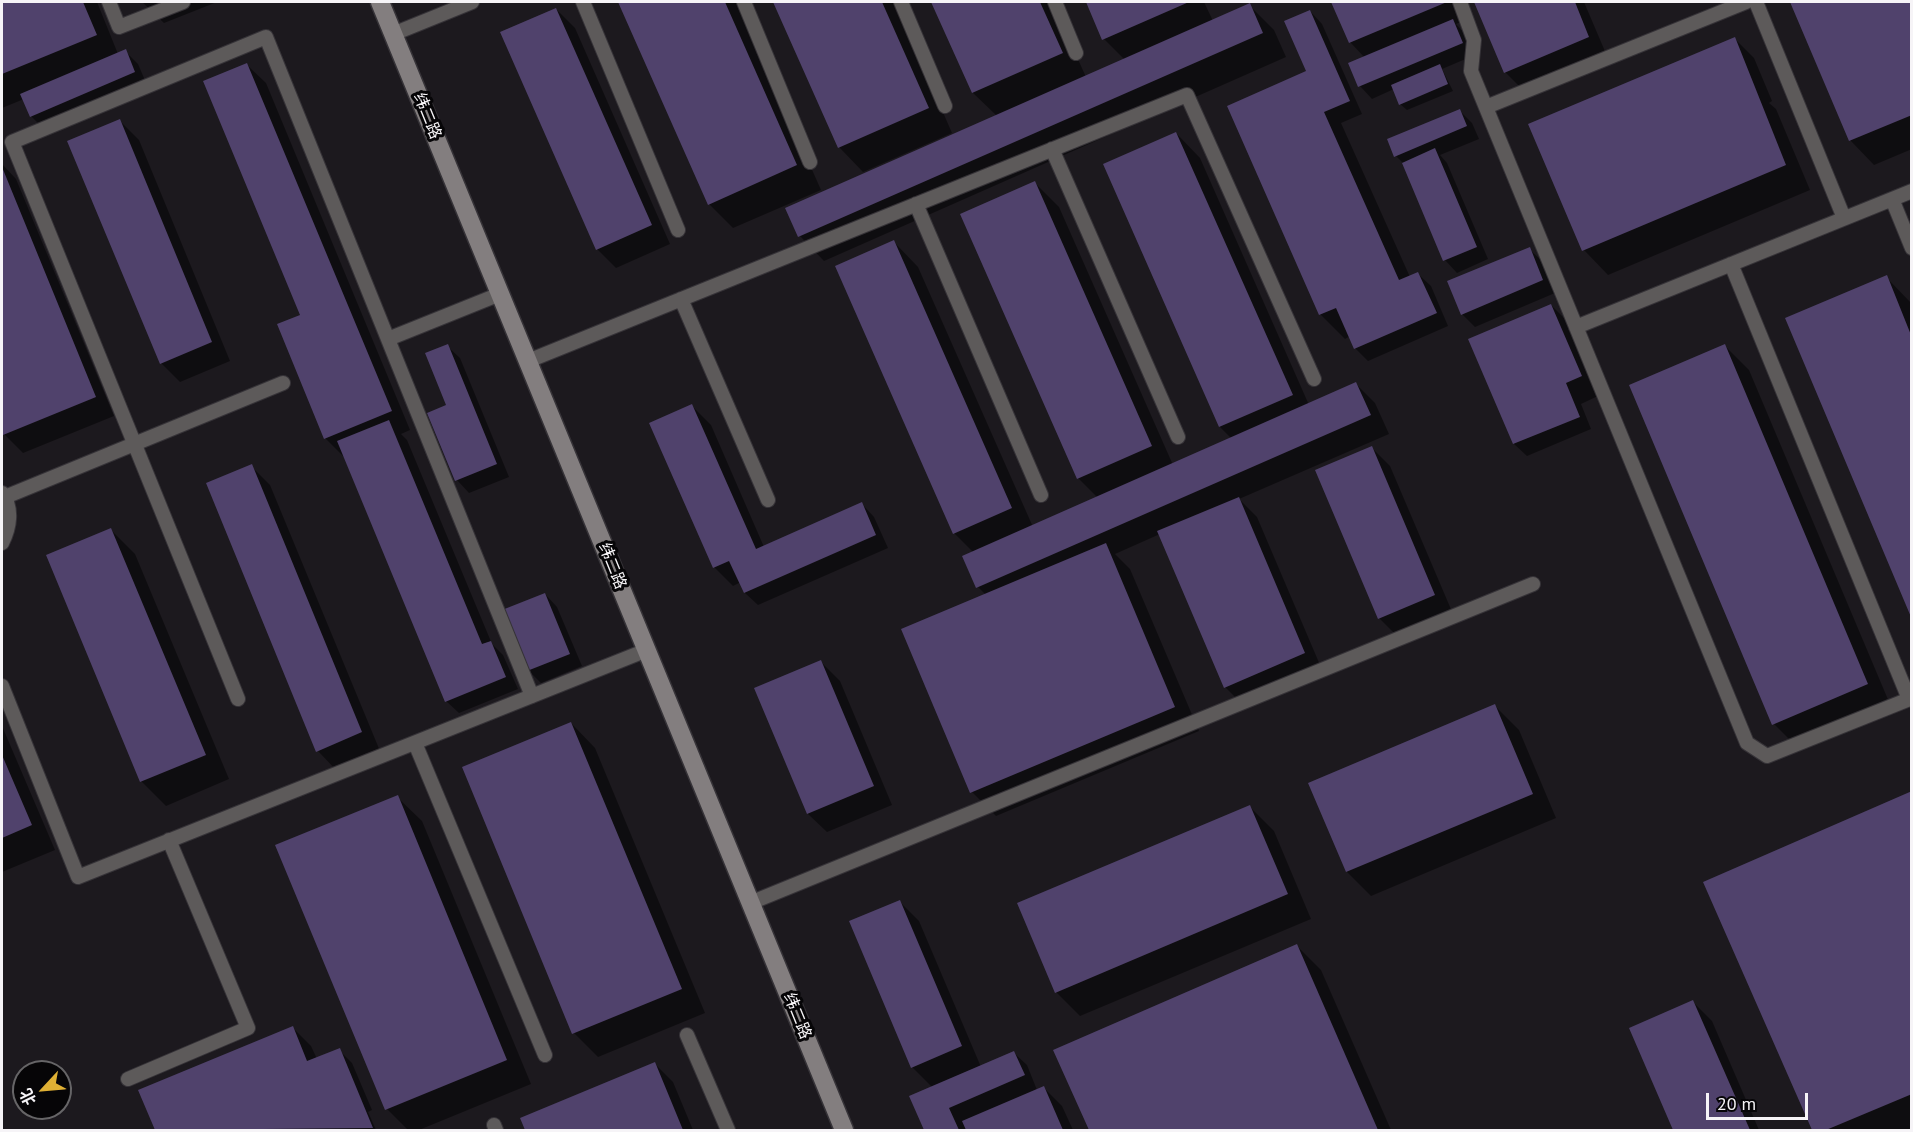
<!DOCTYPE html>
<meta charset="utf-8">
<style>
body{margin:0}
#map{position:relative;width:1913px;height:1132px;overflow:hidden;background:#1c191e;font-family:"PT Sans","Noto Sans SC",sans-serif}
canvas{display:block}
.frame{position:absolute;inset:0;border:3px solid #f6f4f7;pointer-events:none}
.north{position:absolute;left:12px;top:1060px;width:60px;height:60px;box-sizing:border-box;background:#060507;border:2px solid #666567;border-radius:50%;rotate:244deg;font-size:16px;font-weight:700;line-height:24px;text-align:center;color:#f6f4f7}
.north::after{content:'';display:block;margin:auto;width:21px;height:27px;background:#dfb034;clip-path:polygon(50% 0,100% 100%,50% 72%,0 100%)}
.scale{position:absolute;left:1706px;top:1093px;width:102px;height:27px;box-sizing:border-box;border:3px solid #f6f4f7;border-top:0;padding-left:8px;font-size:18px;line-height:21px;white-space:nowrap;color:#f6f4f7;-webkit-text-stroke:4px #060507;paint-order:stroke}
</style>
<div id="map">
<canvas width="1913" height="1132"></canvas>
<div class="frame"></div>
<div class="north">北</div>
<div class="scale">20 m</div>
</div>
<script>
const ctx = document.querySelector('canvas').getContext('2d');
ctx.lineJoin = 'round';
function paint(path, color) { ctx.fillStyle = color; ctx.fill(path, 'evenodd'); }
function strokePath(path, color, width, dash) { ctx.strokeStyle = color; ctx.lineWidth = width; ctx.lineCap = dash ? 'butt' : 'round'; ctx.setLineDash(dash || []); ctx.stroke(path); }
function label(font, color, halo, rows, align = 'center') {
  ctx.font = font + ' "PT Sans","Noto Sans SC",sans-serif'; ctx.lineWidth = 6; ctx.setLineDash([]); ctx.textBaseline = 'middle'; ctx.strokeStyle = halo; ctx.fillStyle = color; for (const [text, x, y, turn = 0] of rows) {
    ctx.save(); ctx.translate(x, y); ctx.rotate((+turn || 0) * Math.PI / 180); ctx.textAlign = isNaN(turn) ? turn : align; if (halo) ctx.strokeText(text, 0, 0); ctx.fillText(text, 0, 0); ctx.restore();
  }
}
paint(new Path2D(`
 M2,2h95l21,52 7,-3 13,13 9,21 -103,44 -13,-13 -7,-17 -22,9z
 M142,2h75l-53,21z
 M620,2h118l83,188 -88,38 -24,-24z
 M775,2h120l57,131 -89,39 -24,-25z
 M933,2h119l34,75 39,-17 -21,-21 -17,-37h117l9,19 36,-16 25,25 12,27 -462,204 -24,-25 -13,-27 210,-93 -24,-23z
 M1333,2h127l7,17 -11,5 9,10 10,21 -33,14 11,22 -46,19 -7,-6 -6,-15 -22,10 -12,-13 5,-28 -15,-16z
 M1476,2h108l23,54 -83,35 -19,-19z
 M1792,2h120v147l-38,16 -24,-25z
 M556,9l19,19 95,216 -54,24 -19,-19z
 M1310,11l12,13 40,90 -21,9 69,154 8,-3 13,12 17,40 -80,35 -13,-13 -5,-12 -5,3 -25,-25z
 M1735,39l19,19 18,43 -3,2 7,6 34,81 -202,85 -24,-25z
 M247,65l19,18 144,347 -9,4 6,6 85,204 11,11 15,34 -59,24 -13,-12 -102,-244 -19,-19 -23,-123z
 M1459,110l13,13 7,16 -39,16 7,8 41,96 -31,14 -12,-13 -41,-96 -8,-8z
 M120,121l19,19 91,221 -50,21 -19,-19z
 M1176,133l24,25 109,247 47,-21 19,19 14,31 -150,65 18,18 66,155 -79,34 -19,-19 -65,-153 -45,20 15,15 69,162 -203,85 -24,-24 14,-197 -8,-8 -4,-34 -20,-20 -60,-291 24,25 115,260 65,-29 -20,-20 -43,-295 24,24 114,258 59,-26 -12,-12 -115,-262z
 M2,164l14,15 98,237 -91,37 -19,-19 -2,-6z
 M1529,249l13,12 13,32 -80,34 -13,-13z
 M1886,277l26,27v309l-125,-294z
 M1551,305l19,19 30,71 -19,9 10,25 -64,27 -13,-12 -44,-104z
 M447,346l13,12 49,119 -40,16 -12,-13 -9,-75z
 M1725,346l24,24 143,339 -94,39 -24,-24z
 M692,406l19,19 53,122 98,-43 12,13 14,31 -130,57 -13,-12 -4,-11 -8,4 -19,-19z
 M1371,447l19,19 63,148 -55,23 -19,-19z
 M251,466l19,19 110,266 -44,19 -18,-19z
 M111,530l24,24 94,225 -63,27 -25,-25z
 M545,594l12,13 25,59 -41,17 -12,-12z
 M821,662l19,19 52,124 -65,27 -19,-18 -52,-125z
 M1495,706l24,24 37,88 -185,78 -24,-24 -37,-89z
 M571,723l24,25 110,265 -107,44 -24,-24z
 M2,726l53,124 -53,22z
 M1912,793v335l-6,2h-93l-108,-247z
 M397,797l25,24 109,263 -112,46h-11l-21,-21 -110,-263z
 M1250,807l24,24 37,88 -231,97 -24,-24z
 M900,902l19,19 62,146 33,-14 13,12 10,25 7,-2 18,18 11,24h-147l-15,-33 22,-9 -21,-21z
 M1297,946l24,24 70,160h-301l-35,-80z
 M1693,1002l19,19 47,109h-84l-44,-101z
 M293,1028l18,18 6,13 22,-9 13,13 20,47 -4,2 8,18h-219l-17,-39z
 M654,1063l19,19 20,48h-166l-5,-11z`), '#0007');
paint(new Path2D(`
 M2,2h81l14,33 -95,39z
 M618,2h107l72,163 -89,40z
 M773,2h109l47,106 -91,40z
 M931,2h109l23,51 -91,40z
 M1086,2h103l-87,38z
 M1331,2h116l-98,41z
 M1474,2h101l14,35 -85,36z
 M1790,2h122v113l-63,26z
 M1250,3l13,30 -465,204 -13,-29z
 M556,8l96,217 -56,25 -96,-218z
 M1310,10l40,91 -26,11 75,168 19,-8 19,41 -83,36 -18,-41 -17,7 -92,-209 79,-35 -22,-50z
 M1453,19l10,24 -105,44 -10,-24z
 M1735,37l51,128 -204,86 -54,-127z
 M126,49l9,23 -105,45 -10,-23z
 M247,63l145,348 -68,28 -47,-115 23,-9 -97,-234z
 M1440,64l8,20 -49,21 -8,-20z
 M1460,109l7,17 -73,31 -7,-18z
 M120,119l92,223 -52,22 -93,-223z
 M1176,132l117,263 -74,32 -116,-263z
 M1435,148l42,99 -34,14 -41,-98z
 M2,167l94,230 -93,38 -1,-4z
 M1035,181l117,265 -75,33 -117,-265z
 M894,240l118,268 -59,26 -118,-268z
 M1530,247l13,33 -82,35 -14,-34z
 M1887,275l24,60v282l-126,-299z
 M1551,304l31,72 -16,7 14,34 -67,27 -45,-105z
 M448,344l49,120 -42,17 -28,-68 19,-8 -21,-52z
 M1725,344l143,340 -96,41 -143,-340z
 M1356,382l15,33 -395,173 -14,-32z
 M692,404l64,145 106,-47 14,33 -132,58 -15,-32 -16,7 -64,-145z
 M389,420l93,224 9,-3 15,36 -61,25 -108,-261z
 M1372,446l63,149 -57,24 -63,-149z
 M252,464l110,268 -46,20 -110,-269z
 M1239,497l66,156 -81,35 -67,-157z
 M111,528l95,227 -66,27 -94,-227z
 M1106,543l69,164 -205,86 -69,-164z
 M545,593l25,61 -43,17 -25,-61z
 M821,660l53,126 -67,28 -53,-126z
 M1495,704l38,90 -187,78 -38,-89z
 M571,722l111,267 -110,45 -110,-267z
 M2,755l30,70 -30,13z
 M1912,791v303l-86,36h-14l-109,-248z
 M398,795l109,265 -122,50 -110,-265z
 M1250,805l38,89 -233,99 -38,-90z
 M900,900l62,146 -51,22 -62,-147z
 M1297,944l81,186h-289l-36,-80z
 M1693,1000l57,130h-77l-44,-102z
 M293,1026l14,35 33,-13 33,80 -218,2 -17,-40z
 M1014,1051l11,24 -76,33 10,22h-35l-15,-34z
 M655,1062l28,68h-158l-5,-12z
 M1044,1086l19,44h-97l-4,-9z`), '#50426c');
const lane = new Path2D(`
 M109,2l10,25 64,-25
 M583,2l95,228
 M744,2l66,160
 M901,2l44,104
 M1055,2l21,51
 M1460,2l14,38 -3,31 276,672 20,13 145,-58
 M1756,2l88,216
 M393,34l79,-32
 M1486,107l260,-105
 M1052,149l126,288
 M1892,199l20,49
 M916,204l125,291
 M1731,264l178,435
 M681,299l87,201
 M1576,327l336,-136
 M388,339l112,-45
 M528,361l659,-266 127,284
 M2,493c11,15 8,34 0,50
 M5,497l278,-114
 M2,686l76,191 569,-227
 M238,699l-226,-557 254,-105 266,659
 M415,743l130,312
 M750,903l783,-319
 M687,1035l41,95
 M128,1079l120,-51 -79,-188
 M494,1125l2,5`);
const secondary = new Path2D(`
 M380,2l464,1128`);
strokePath(lane, '#363338', 16);
strokePath(secondary, '#363338', 21);
strokePath(lane, '#5d5a5a', 14);
strokePath(secondary, '#837e7f', 18);
label('16px', '#f6f4f7', '#060507', [
 ["纬二路",427,116,68],
 ["纬二路",612,566,68],
 ["纬二路",797,1016,68]
]);
</script>
